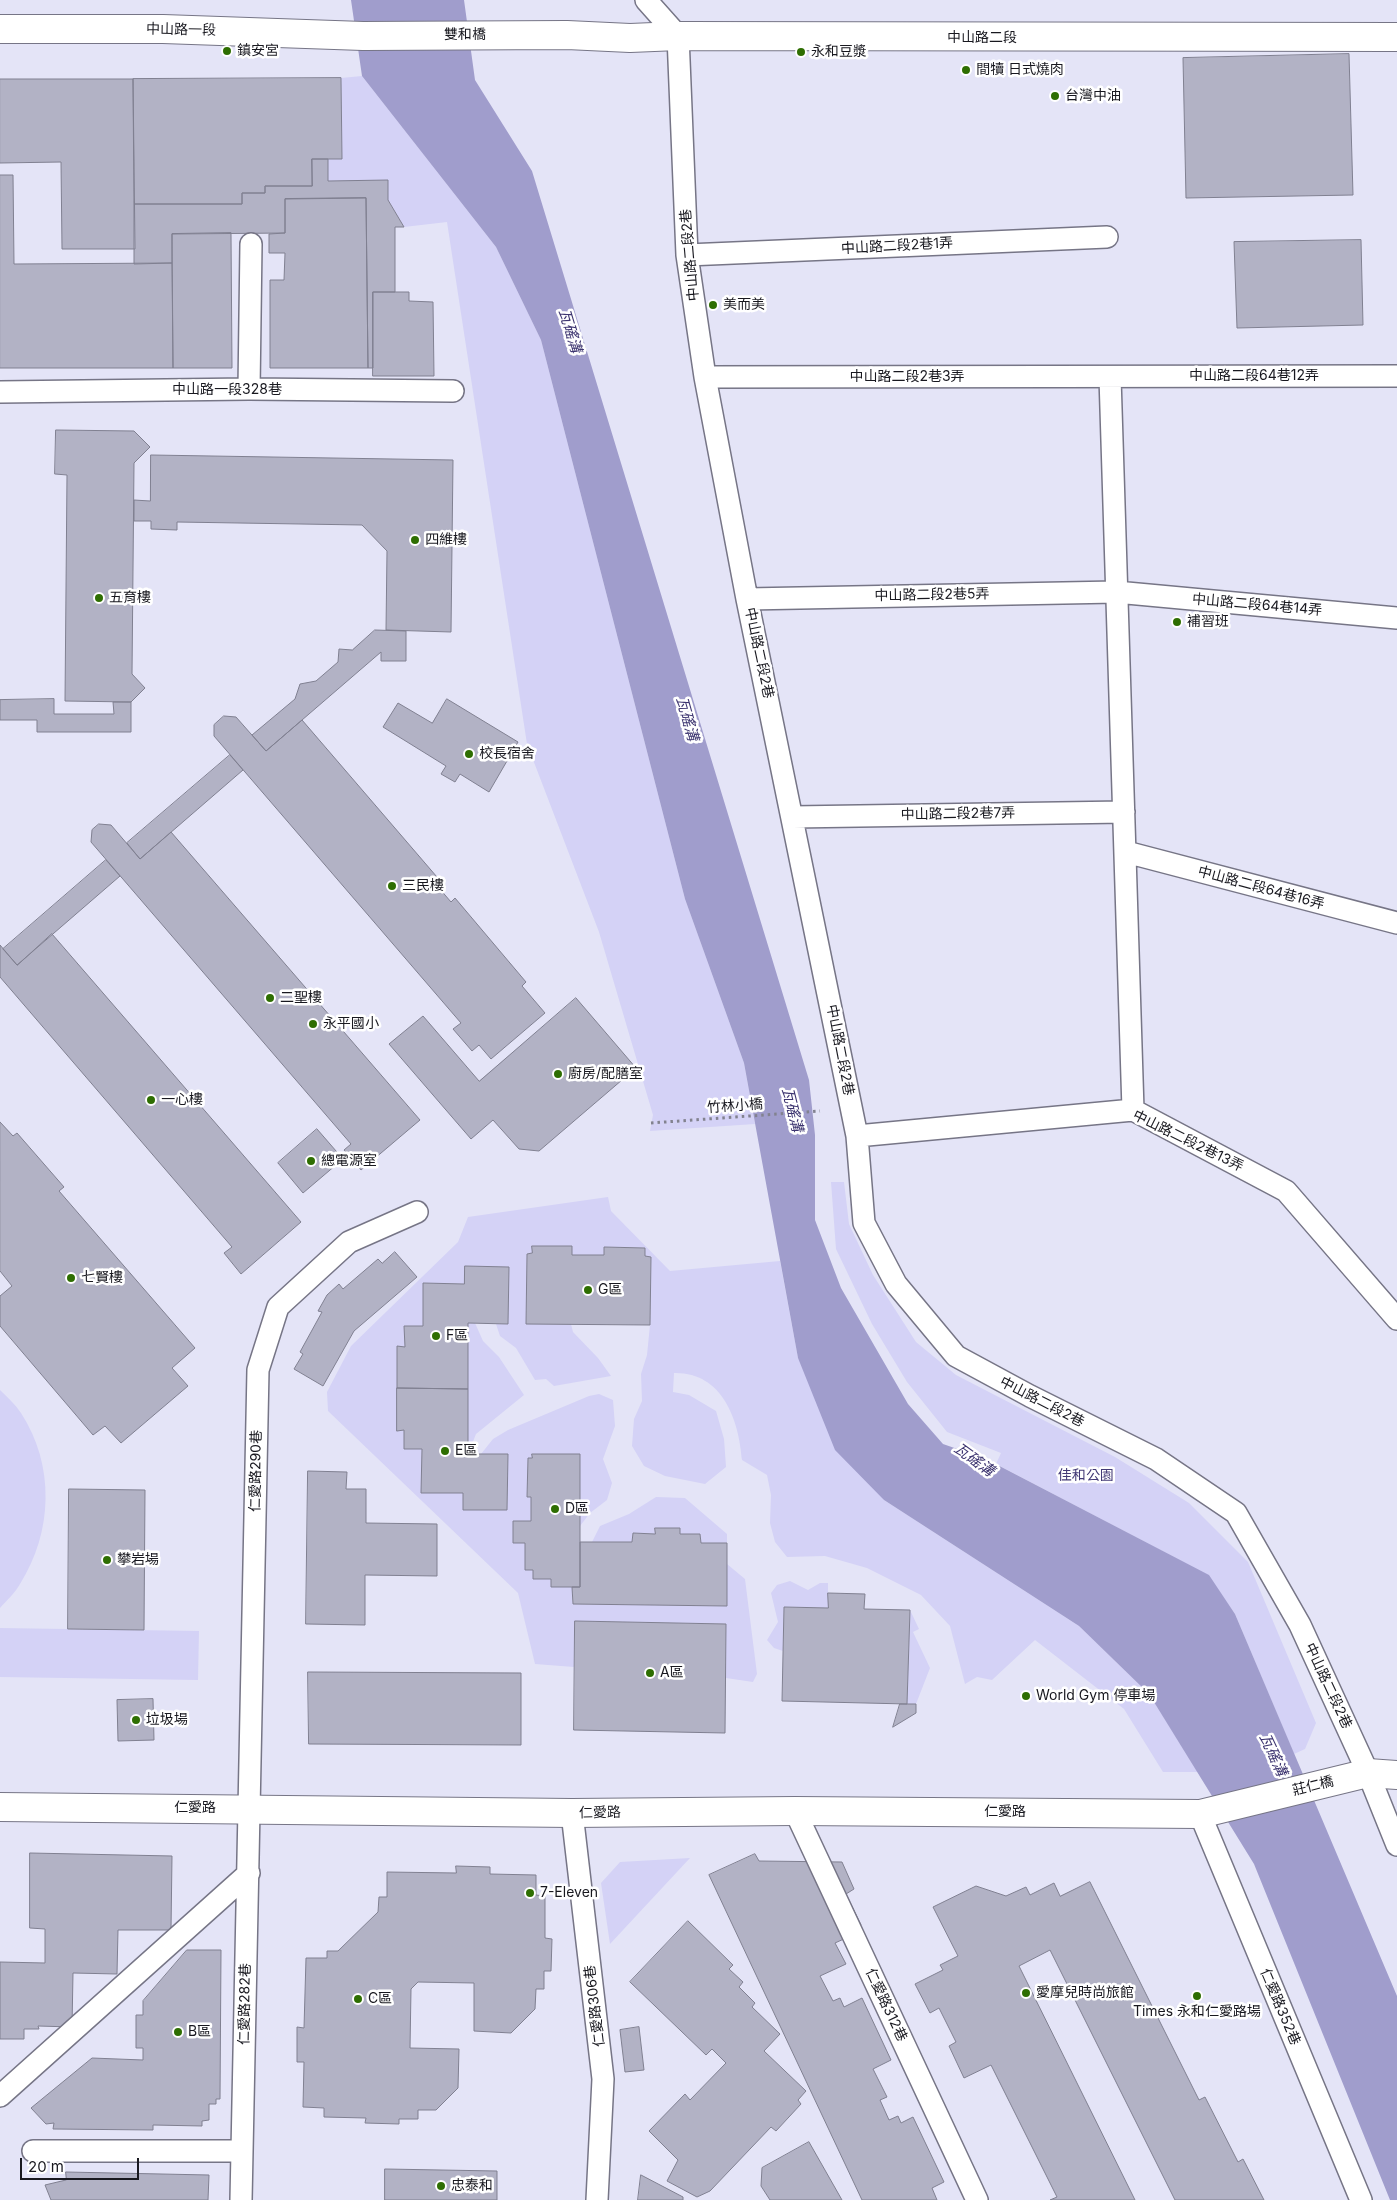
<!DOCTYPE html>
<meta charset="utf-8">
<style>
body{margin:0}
#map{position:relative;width:1397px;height:2200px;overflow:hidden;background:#e4e4f7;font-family:Inter,sans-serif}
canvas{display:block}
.scale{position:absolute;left:20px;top:2158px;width:119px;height:22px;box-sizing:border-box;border:2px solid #18181f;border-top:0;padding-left:6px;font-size:15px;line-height:18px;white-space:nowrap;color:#18181f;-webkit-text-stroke:4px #fff;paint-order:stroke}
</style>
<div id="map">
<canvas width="1397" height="2200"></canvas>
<div class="scale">20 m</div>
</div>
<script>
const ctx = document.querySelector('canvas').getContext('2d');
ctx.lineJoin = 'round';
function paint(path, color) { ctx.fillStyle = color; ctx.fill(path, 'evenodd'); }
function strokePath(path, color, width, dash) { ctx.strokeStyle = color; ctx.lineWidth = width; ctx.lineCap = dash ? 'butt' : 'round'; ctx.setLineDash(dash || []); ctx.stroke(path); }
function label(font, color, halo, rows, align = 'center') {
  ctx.font = font + ' Inter,"Noto Sans TC",sans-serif'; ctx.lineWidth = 5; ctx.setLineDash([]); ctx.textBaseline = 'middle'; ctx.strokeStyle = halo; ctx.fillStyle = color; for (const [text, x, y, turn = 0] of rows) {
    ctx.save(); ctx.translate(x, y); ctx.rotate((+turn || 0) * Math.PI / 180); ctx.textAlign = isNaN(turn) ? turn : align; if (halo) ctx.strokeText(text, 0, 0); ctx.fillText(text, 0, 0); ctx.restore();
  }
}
paint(new Path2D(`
 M362,76l134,171 45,93 144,559 59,164 11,61 -105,7 3,-16 -54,-183 -72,-188 -80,-522 -43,5 -16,-27v-19h-60v-22h14l-1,-81z
 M831,1182h13l5,42 24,51 43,67 40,33 159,82 74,46 59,59 68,161 -11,26 -11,5 -59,-140 -27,-39 -212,-111 5,-11 -54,-21 -40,-50 -35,-58 -36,-75z
 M608,1197l3,14 59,60 110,-10 18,97 86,142 195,126 70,68 49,78h-35l-39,-63 -89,-69 -43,40 -15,-3 -12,7 -15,-58 -29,-31 -54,-27 -42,-12 -38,1 -12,-15 -5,-19 1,-28 -4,-20 -25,-15c-3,-41 -20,-88 -68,-87l-1,19 16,3 27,16 8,28 2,28 -21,17 -40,-8 -21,-10 -12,-20 2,-27 8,-18 -1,-27 6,-19 3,-30 1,-68 -6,-1v-8l-40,-1 -1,8h-32v-9h-40v7l-5,1 -1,70h45l2,8 25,26 13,18 -57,10 -8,-7 -11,1 -19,-32 -16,-12 -4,-12 12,-1 1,-56 -44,-1 -1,18 -41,-1v43h-18v21h-8v83h7v19h18v44h41v17h44l1,-55 -27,-1 12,-15 15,-9 81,-34 10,-2 14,6 2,26 -12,33 9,24 -5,17 -17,13 -10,13v-72h-47l-1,4h-4l-1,39h4v24l-6,22v27h8v9h18v8h21l1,17 154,2v-42l18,15 12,95 -4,8 -27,-4v-54l-151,-3 -1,46 -39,-3 -17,-71 -190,-182 -1,-19 24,-46 107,-104 10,-25z
 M468,1323h7l8,18 16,16 25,38 -48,39 -8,20z
 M0,1390c7,7 15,14 21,23 34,52 32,119 -1,171 -5,9 -13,16 -20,24z
 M656,1497l29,1 42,36v9h-26l-1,-9h-20v-6h-25v6l-22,-1 -1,9h-40l8,-16 29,-12z
 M790,1581l18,9 12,-7h8v25l-44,-1 -1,44 -9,-3 -7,-8 11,-18 -7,-29 6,-8z
 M910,1610l9,19 -6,3 17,36 -14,36h-9z
 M0,1628l199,3 -1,49 -198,-3z
 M690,1858l-80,86 -9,-61 19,-21z`), '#d4d2f6');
paint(new Path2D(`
 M351,0h113l11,80 57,91 277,909 6,55v85l26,68 67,116 35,40 43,15 223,116 26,39 162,382v204h-7l-136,-336 -105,-170 -70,-68 -195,-126 -49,-50 -37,-92 -54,-295 -59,-164 -144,-559 -45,-93 -134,-171z`), '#a09dcc');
const building = new Path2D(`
 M1349,54l4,141 -167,3 -3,-140z
 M341,78l1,81h-30v27h-47v7h-23v11h-108l-1,-125z
 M0,79h133l2,170h-73l-1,-87 -61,1z
 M312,159h16v22l60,-1v20l16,27h-9v65h-22v76h-5l-2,-170 -81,1v34l-113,1v29l-38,1v-60h108v-11h23v-7h47z
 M0,175h13l1,89 158,-1 1,105h-173z
 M366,198l2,170h-98v-88h14l1,-27h-16v-19l16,-1v-34z
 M231,233l1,135h-59l-1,-134z
 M1361,240l2,85 -126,3 -3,-86z
 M373,292h36v9l24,1 1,74h-61z
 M56,430l78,1 16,16 -16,16 -2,211 13,14 -14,14 -66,-1 2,-226 -12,-1z
 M151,455l302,5 -2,172 -65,-2 1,-79 -25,-26 -185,-3v8l-26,-1v-8h-17v-21l16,1z
 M375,630l31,1v30h-25v-9l-115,99 -14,-16 43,-36 5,-15 16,-3 22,-19 1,-13 13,1z
 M54,699v15h60l-1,-12h18v30h-94v-12h-37v-20z
 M447,699l71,43 -29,50 -29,-18 -5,8 -14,-8 5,-8 -63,-39 15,-24 34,20z
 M224,716l12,1 30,34 36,-31 141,164 -4,4 12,14 4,-4 71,84 -4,4 23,27 -54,46 -12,-14 -7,6 -19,-22 8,-6 -247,-287v-11z
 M230,755l13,15 -103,89 -13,-16z
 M99,824l12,1 29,34 31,-27 249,288 -59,50 -17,-20 7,-6 -260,-302 1,-12z
 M106,860l14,16 -103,89 -14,-16z
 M52,934l249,288 -60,52 -17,-21 8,-6 -232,-270v-32l17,20z
 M576,998l60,70 -97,83 -20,-2 -26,-29 -22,19 -82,-95 34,-28 56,65z
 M0,1122l13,14 4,-3 47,54 -5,4 136,157 -23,20 16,18 -67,57 -16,-17 -12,9 -93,-109v-30l12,-10 -12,-15z
 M317,1129l26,30 -40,34 -25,-30z
 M532,1246h40v9h32v-8l41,1v8l6,1 -1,68 -124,-1 1,-70 5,-1z
 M395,1252l22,25 -63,54 -31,55 -29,-17 9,-15 -3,-2 22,-40 -4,-1 9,-16 12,-11 4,5 35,-30 4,4z
 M465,1266l44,1 -1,57 -40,-1v66l-71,-1v-42l8,1 -1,-21h19v-43l41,1z
 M397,1388l71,1v65h40l-1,56h-44v-17h-42l1,-44h-18v-19l-7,1z
 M532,1454h48v133h-29v-8h-18v-9h-8v-27h-12v-22h18v-24h-4l1,-39h4z
 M308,1471l39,1 -1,17h20v34l71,1v52l-72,-1v50l-59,-1z
 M69,1489l76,1 -1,140 -76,-1z
 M655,1528h25v6h20l1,9h26v63l-154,-2 -1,-17h8v-45h52l1,-9 22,1z
 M828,1593l37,1 -1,15 46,1 -3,94 -125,-3 2,-94 44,1z
 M575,1621l151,3 -1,109 -151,-3z
 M308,1672l213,1v72l-212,-1z
 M153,1699l1,41 -36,1 -1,-41z
 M900,1704h16v9l-23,14z
 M30,1853l142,3 -1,74h-53l-1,44 -44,-1 -1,54 -34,-1 1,3h-15v10h-24v-77l45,1v-34l-15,-1z
 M755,1854l4,7 83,1 12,27 -8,5 15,31 -7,3 3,5 -22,10 11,21 -26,12 13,25 7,-3 4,9 18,-9 29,62 -18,9 14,28 -7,3 9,20 9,-4 3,7 12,-6 31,65 -12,6 5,12h-75l-153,-325z
 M456,1866l34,1v7l46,1v20l9,1v42l7,1 -1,32h-7v18h-8l-1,20 -24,24 -37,-2v-48l-56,-1 -7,7 -1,59 49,1 -1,39 -22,22h-18v9h-19v5l-34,-1 1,-5 -42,-1v-9l-21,-1 1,-45h-7v-35l7,1 2,-70h21v-7h11l40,-39 1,-15h8v-25l69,1z
 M1090,1882l109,218 6,-3 33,65 5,-3 21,41h-89l-125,-250 -31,16 116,234h-85l7,-3 -66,-132 -27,13 -15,-32 7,-4 -17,-34 -9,5 -15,-29 28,-14 -3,-5 18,-9 -25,-49 43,-21 30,10 20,-9 4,8 24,-12 6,13z
 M688,1921l45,44 -4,4 14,13 -4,5 16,16 -3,4 28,27 -16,17 42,40 -8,9 3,4 -25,27 -5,-4 -61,64 -13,6 -30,-16 11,-21 -29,-29 36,-37 5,6 36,-37 -14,-14 -6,6 -76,-73z
 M187,1950h34l-1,149h-4v5h-7v16l-7,1v5l-49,-1v5l-100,-1 1,-6 -8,1 -15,-16 61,-50 51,2v-12h-7v-33h7v-14z
 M639,2027l5,43 -19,2 -5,-42z
 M809,2142l33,58h-72l-9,-14 1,-18z
 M385,2169l112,2v29h-112z
 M66,2172l143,3 -1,25h-157l-6,-15 21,-5z
 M641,2175l42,22v3h-45z`);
paint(building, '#b2b2c5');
strokePath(building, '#808091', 1);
const lane = new Path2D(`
 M646,0l32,36 9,219 18,122 42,222 110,537 7,87 32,61 60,72 74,40 126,63 80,54 64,112 68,148 29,72
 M687,255l420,-18
 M705,377l692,-1
 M1110,377l23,733
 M249,389l2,-145
 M0,392l249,-3 204,2
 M747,599l369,-7 281,26
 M793,817l331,-5
 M1126,852l271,71
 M857,1136l276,-26 153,81 111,128
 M795,1811l182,389
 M572,1813l31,266 -6,121
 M1200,1814l161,386
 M0,2096l249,-223
 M33,2151h208
 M241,2200l17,-830 20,-63 71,-65 68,-30`);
const street = new Path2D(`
 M0,1807l572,6 223,-2 405,3 168,-41 29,2`);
const secondary = new Path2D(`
 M0,29h163l200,7 204,-1 63,3 48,-2 719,1`);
strokePath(lane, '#767586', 24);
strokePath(street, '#767586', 30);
strokePath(secondary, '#767586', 30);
strokePath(new Path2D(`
 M651,1123l169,-12`), '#82828f', 3, [2.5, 4]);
strokePath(lane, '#fff', 21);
strokePath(street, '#fff', 28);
strokePath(secondary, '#fff', 28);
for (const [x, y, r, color] of [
 [227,51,5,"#2e6e02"],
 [801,52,5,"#2e6e02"],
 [966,70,5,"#2e6e02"],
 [1055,96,5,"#2e6e02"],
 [713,305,5,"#2e6e02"],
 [415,540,5,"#2e6e02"],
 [99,598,5,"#2e6e02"],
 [1177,622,5,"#2e6e02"],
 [469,754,5,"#2e6e02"],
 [392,886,5,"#2e6e02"],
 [270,998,5,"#2e6e02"],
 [313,1024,5,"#2e6e02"],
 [558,1074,5,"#2e6e02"],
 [151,1100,5,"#2e6e02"],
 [311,1161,5,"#2e6e02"],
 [71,1278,5,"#2e6e02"],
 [588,1290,5,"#2e6e02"],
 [436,1336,5,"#2e6e02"],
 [445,1451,5,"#2e6e02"],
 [555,1509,5,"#2e6e02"],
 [107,1560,5,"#2e6e02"],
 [650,1673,5,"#2e6e02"],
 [1026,1696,5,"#2e6e02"],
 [136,1720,5,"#2e6e02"],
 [530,1893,5,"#2e6e02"],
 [1026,1993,5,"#2e6e02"],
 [1197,1996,5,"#2e6e02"],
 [358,1999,5,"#2e6e02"],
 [178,2032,5,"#2e6e02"],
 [441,2186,5,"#2e6e02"]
]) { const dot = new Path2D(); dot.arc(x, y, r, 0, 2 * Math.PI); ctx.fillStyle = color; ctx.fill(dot); strokePath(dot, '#fff', 2); }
label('14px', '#18181f', '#fff', [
 ["中山路一段",181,30,1],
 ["雙和橋",465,35],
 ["中山路二段",982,38],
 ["中山路二段2巷1弄",897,246,-3],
 ["中山路二段2巷",690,255,-95],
 ["中山路二段64巷12弄",1254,376],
 ["中山路二段2巷3弄",907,377],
 ["中山路一段328巷",227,390],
 ["中山路二段2巷5弄",932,595,-1],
 ["中山路二段64巷14弄",1257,605,5],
 ["中山路二段2巷",759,653,78],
 ["中山路二段2巷7弄",958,814,-1],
 ["中山路二段64巷16弄",1261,888,15],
 ["中山路二段2巷",840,1050,79],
 ["竹林小橋",735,1106,-4],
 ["中山路二段2巷13弄",1188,1141,26],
 ["中山路二段2巷",1042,1402,27],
 ["仁愛路290巷",256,1471,-89],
 ["中山路二段2巷",1328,1686,65],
 ["莊仁橋",1313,1786,-14],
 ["仁愛路",195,1808],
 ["仁愛路",1005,1812],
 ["仁愛路",600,1813,-1],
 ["仁愛路282巷",245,2004,-89],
 ["仁愛路312巷",886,2005,65],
 ["仁愛路306巷",595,2006,-97],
 ["仁愛路352巷",1280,2007,67]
]);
label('14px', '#18181f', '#fff', [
 ["鎮安宮",237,51],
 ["永和豆漿",811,52],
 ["間犢 日式燒肉",976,70],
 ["台灣中油",1065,96],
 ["美而美",723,305],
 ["四維樓",425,540],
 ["五育樓",109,598],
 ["補習班",1187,622],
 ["校長宿舍",479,754],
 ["三民樓",402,886],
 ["二聖樓",280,998],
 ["永平國小",323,1024],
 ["廚房/配膳室",568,1074],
 ["一心樓",161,1100],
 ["總電源室",321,1161],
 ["七賢樓",81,1278],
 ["G區",598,1290],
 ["F區",446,1336],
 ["E區",455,1451],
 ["D區",565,1509],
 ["攀岩場",117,1560],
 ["A區",660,1673],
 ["World Gym 停車場",1036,1696],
 ["垃圾場",146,1720],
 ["7-Eleven",540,1893],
 ["愛摩兒時尚旅館",1036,1993],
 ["C區",368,1999],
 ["Times 永和仁愛路場",1197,2012,"center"],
 ["B區",188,2032],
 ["忠泰和",451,2186]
], 'left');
label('14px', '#433a76', '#fff', [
 ["佳和公園",1086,1476]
]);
label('italic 15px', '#3d3570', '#fff', [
 ["瓦磘溝",570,331,73],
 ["瓦磘溝",687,719,74],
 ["瓦磘溝",792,1110,76],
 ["瓦磘溝",974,1460,36],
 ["瓦磘溝",1273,1755,65]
]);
</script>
